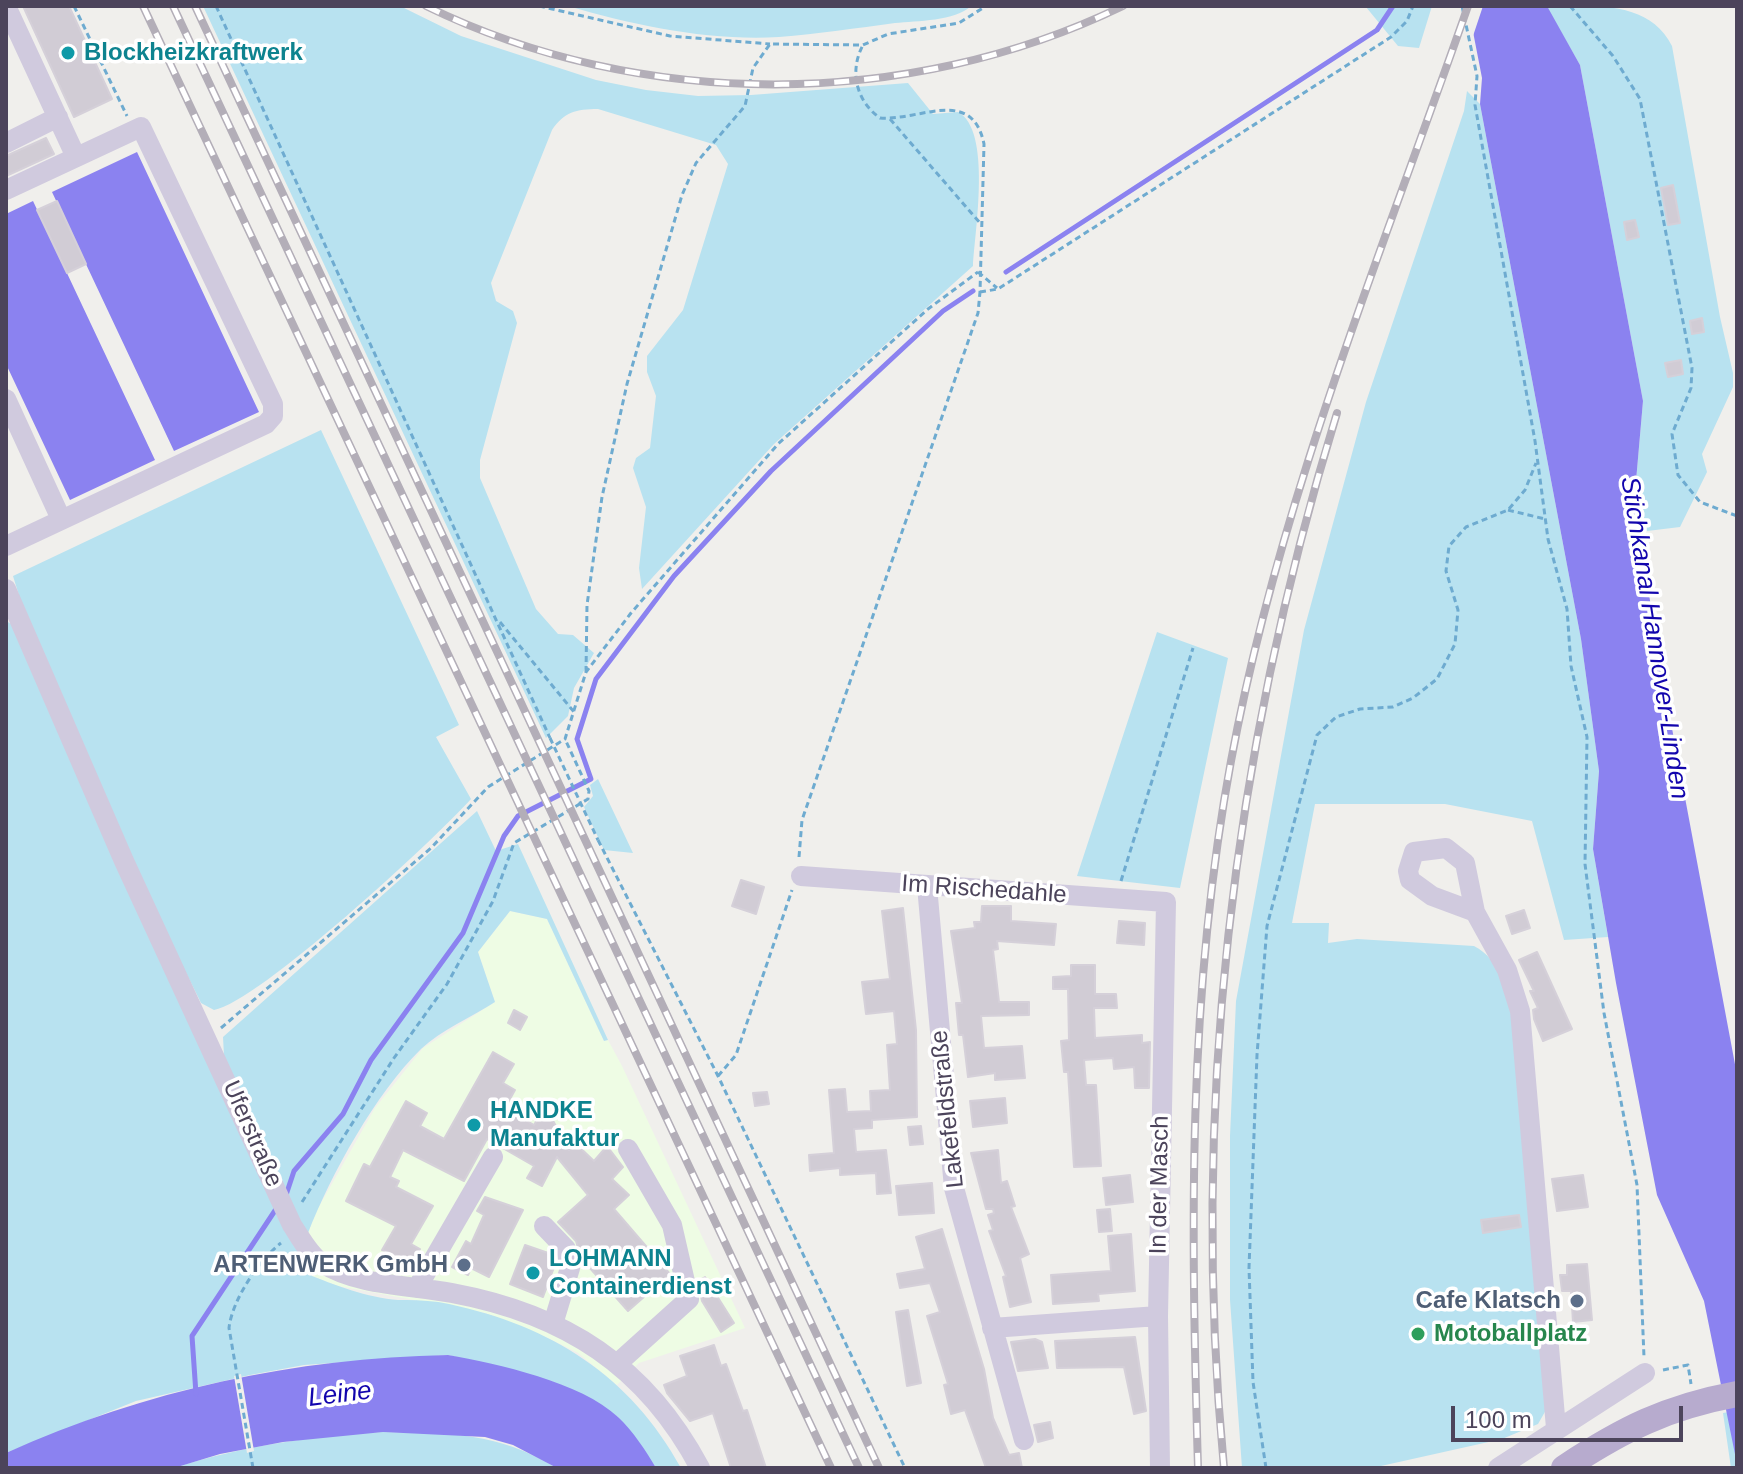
<!DOCTYPE html>
<meta charset="utf-8">
<style>
body{margin:0}
#map{position:relative;width:1743px;height:1474px;overflow:hidden;background:#f0efec;font-family:Helvetica,sans-serif}
canvas{display:block}
.frame{position:absolute;inset:0;border:8px solid #4c445b;pointer-events:none}
.scale{position:absolute;left:1451px;top:1406px;width:232px;height:36px;box-sizing:border-box;border:4px solid #4c445b;border-top:0;padding-left:10px;font-size:24px;line-height:28px;white-space:nowrap;color:#4c445b;-webkit-text-stroke:6px #fff;paint-order:stroke}
</style>
<div id="map">
<canvas width="1743" height="1474"></canvas>
<div class="frame"></div>
<div class="scale">100 m</div>
</div>
<script>
const ctx = document.querySelector('canvas').getContext('2d');
ctx.lineJoin = 'round';
function paint(path, color) { ctx.fillStyle = color; ctx.fill(path, 'evenodd'); }
function strokePath(path, color, width, dash) { ctx.strokeStyle = color; ctx.lineWidth = width; ctx.lineCap = dash ? 'butt' : 'round'; ctx.setLineDash(dash || []); ctx.stroke(path); }
function label(font, color, halo, rows, align = 'center') {
  ctx.font = font + ' Helvetica,sans-serif'; ctx.lineWidth = 7; ctx.setLineDash([]); ctx.textBaseline = 'middle'; ctx.strokeStyle = halo; ctx.fillStyle = color; for (const [text, x, y, turn = 0] of rows) {
    ctx.save(); ctx.translate(x, y); ctx.rotate((+turn || 0) * Math.PI / 180); ctx.textAlign = isNaN(turn) ? turn : align; if (halo) ctx.strokeText(text, 0, 0); ctx.fillText(text, 0, 0); ctx.restore();
  }
}
paint(new Path2D(`
 M510,911l37,8 57,122 4,-1 14,26 123,262 -106,35 -22,22 -39,-32 -30,-15 -63,-25 -147,-27 -26,-10 -12,-23 17,-43 58,-102 48,-60 72,-46 -17,-50z`), '#eefce4');
paint(new Path2D(`
 M203,6h197l61,30 40,13 95,31 50,10 52,6 53,-1 157,-12 25,31 25,-2c34,18 17,118 15,154l-199,178 -132,145 -3,-21 7,-61 -13,-39 3,-10 14,-10 6,-52 -9,-24v-16l36,-46 45,-146 -12,-19 -118,-36c-22,0 -34,3 -46,21l-61,153 5,18 17,10 4,12 -37,137v18l56,131 22,25 15,1 21,18 -20,35 -6,28 -22,22z
 M568,6h403c-16,15 -54,15 -76,17 -38,5 -77,11 -116,14 -70,4 -143,-11 -211,-31z
 M1432,6l-13,42 -21,-2 -32,-39z
 M1546,6c48,0 103,-6 126,40l48,271 13,56v14l-31,67 5,18 -27,55 -41,5 -5,-28 9,-103 -63,-336z
 M1467,91l13,13 101,535 18,132 -6,78 15,88 -44,3 -32,-119 -87,-17h-130l-23,119h37l-1,20 29,-4 117,7c27,14 31,42 39,71l33,393 -8,14 -36,15 -130,29h-130l-12,-168v-164l6,-135 68,-371 62,-228 98,-291z
 M321,430l138,295 -23,12 35,62c-37,41 -212,203 -257,211l-13,-7 -56,-113 -124,-288 -8,-26z
 M6,621l9,5 297,650c28,11 65,25 95,24 13,0 28,1 42,4 102,22 181,71 232,164h-25l-38,-51 -25,-16 -56,-23 -89,-23 -144,10 -54,10 -114,26 -130,52z
 M1157,632l71,26 -48,230 -103,-12z
 M598,779l35,74 -29,-3 -20,-43 9,-11 -3,-11z
 M477,811l19,40 22,-7 90,196 -4,1 -57,-122 -37,-8 -32,41 17,50c-23,15 -54,28 -74,47 -45,44 -90,125 -113,184l-15,-23 -69,-154 -1,-19z
 M1729,1412l8,52v4h-6l-8,-55z
 M383,1432c71,2 111,-1 174,36h-383c68,-22 138,-32 209,-36z`), '#b8e2f0');
paint(new Path2D(`
 M1468,6h79l33,59 63,336 -9,103 31,187 72,384v389l-33,-163 -47,-106 -41,-212 -23,-134 6,-78 -18,-132 -101,-535 2,-26z
 M137,152l122,260 -85,39 -122,-259z
 M33,201l122,259 -85,40 -64,-136v-150z
 M448,1355c50,9 133,27 170,62 15,14 28,34 38,51h-99l-44,-23 -28,-8 -102,-5 -100,10 -63,12 -46,14h-168v-15c140,-63 289,-95 442,-98z`), '#8b82f0');
paint(new Path2D(`
 M1464,6h19l-12,36 -7,-35z
 M241,1374l13,77 -7,2 -13,-77z`), '#f0efec');
strokePath(new Path2D(`
 M1006,272l371,-242 16,-24
 M286,1195l8,-24 49,-57 28,-54 92,-127 41,-97 14,-20 73,-37 -14,-40 19,-60 78,-103 97,-105 172,-160 30,-20
 M196,1394l-4,-58 84,-127`), '#8b82f0', 5);
const building = new Path2D(`
 M23,6h46l43,93 -38,18z
 M46,138l8,16 -48,22v-20z
 M1673,185l7,38 -12,2 -7,-37z
 M57,201l29,63 -19,9 -30,-63z
 M1635,220l4,17 -12,3 -3,-18z
 M1702,318l2,14 -12,2 -2,-13z
 M1681,360l2,14 -15,3 -3,-14z
 M741,880l23,7 -8,27 -24,-8z
 M982,906h29v15l45,3 -2,21 -57,-4 1,8 -5,1 6,52h30v13l-48,1 3,32 38,-2 3,32 -30,2v-7l-27,4 -5,-42h-4l-3,-32h6l-11,-72 24,-3 -1,-6h7z
 M903,908l13,122 1,87 -45,3v8l-18,1 2,23 30,-2 5,43 -14,1 -1,-21 -36,2v-7l-30,3 -1,-16 25,-2 -5,-63 16,-1 2,23 24,-1 -1,-20 20,-1 -3,-45 10,-1 -3,-33 -28,3 -4,-32 28,-3 -8,-68z
 M1524,910l6,18 -18,6 -6,-18z
 M1119,921l26,2 -1,22 -27,-2z
 M1537,952l35,77 -29,12 -9,-22 -1,-9 5,-2 -8,-17h4l-15,-31z
 M1071,965h24v29h21l1,14h-23l1,30 47,-3v8l8,-1 -1,46h-14l-1,-21 -20,2 -1,-11 -29,2 2,25h10l5,81 -27,1 -6,-95h-4l-3,-31 8,-1 -1,-51h-15v-12l18,-1z
 M514,1010l13,7 -7,13 -12,-7z
 M493,1052l21,12 -11,19 12,7 -10,18 29,17 11,-19 24,44 5,-8 20,19 13,-15 16,21 -11,12 17,16 -15,14 56,65 -42,37 -47,-53 -5,-17 -18,-19 30,-27 -31,-38 -15,29 -15,-8 7,-12 -47,-27 -23,42 -61,-31 -13,27 9,4 -3,6 37,19 -22,38 9,5 -7,13 -31,-12 14,-24 -50,-25 18,-37 6,3 36,-66 21,12 -7,13 24,13z
 M767,1092l2,12 -14,2 -2,-13z
 M1005,1098l2,25 -34,4 -3,-26z
 M921,1126l2,18 -13,1 -2,-18z
 M998,1150l3,33 6,-2 8,25 -4,1 18,47 -9,4 11,44 -21,5 -7,-30 3,-1 -17,-45 4,-1 -5,-15 6,-2 -1,-4h-7l-15,-56z
 M1130,1175l3,27 -27,3 -3,-27z
 M1583,1175l5,32 -31,4 -5,-32z
 M932,1183l2,30 -35,2 -3,-29z
 M485,1197l38,13 -34,67 -18,-9 -3,7 -16,-8 14,-26 5,3 13,-29 -7,-4z
 M1110,1209l2,22 -13,1 -2,-22z
 M1519,1215l2,12 -38,6 -2,-13z
 M942,1229l42,140 9,49 16,37 10,-2 3,15h-36l-21,-58 -14,4 -7,-29 4,-1 -21,-68 13,-4 -10,-29 -30,5 -3,-14 28,-5 -9,-32z
 M1131,1234l4,57 -37,3 1,7 -46,3 -2,-29 60,-4 -3,-35z
 M525,1245l29,10 2,7 -13,35 -33,-13z
 M1587,1264l5,56 -19,2 -2,-31h-9l-2,-16h7v-10z
 M705,1277l29,46 -13,9 -19,-31 -4,-20z
 M908,1310l13,73 -14,3 -11,-74z
 M1135,1337l11,74 -12,3 -10,-47 -67,1 -2,-27z
 M1035,1339l7,3 6,26 -30,3 -7,-29z
 M714,1345l7,21 5,-2 17,47 4,-1 19,58h-35l-18,-55 -23,8 -23,-28 -3,-8 23,-9 -7,-20z
 M1050,1422l3,16 -15,4 -4,-17z`);
paint(building, '#d1ccd5');
strokePath(building, '#d5d0d9', 2);
strokePath(new Path2D(`
 M74,6l53,110
 M216,6l334,732
 M539,6l131,30 100,8
 M1462,6l15,70 -2,29 60,336 13,98 19,70 4,57 16,71 -2,127 19,149 33,172 7,172
 M1570,6l43,50 27,43 52,269 -1,20 -19,46 6,41 22,27 37,14
 M890,119l90,104
 M978,272l19,16
 M980,292l18,-3 393,-252 16,-16 6,-15
 M1508,510l37,9
 M500,622l74,90
 M586,672l1,-67 15,-108 25,-113 55,-189 14,-32 49,-57 8,-38 17,-24 93,1 25,-11 71,-11 27,-17
 M598,840l120,236 187,392
 M799,857l3,-37 176,-507 2,-21 4,-148c-12,-58 -64,-23 -104,-26 -24,-17 -31,-47 -17,-73
 M1121,881l72,-233
 M221,1028l210,-180 57,-61 77,-48 21,-67 45,-59 147,-169 150,-135 50,-37
 M718,1076l18,-21 56,-165
 M302,1202l92,-144 53,-74 46,-83 21,-58 74,-44 1,-8 -24,-52
 M1663,1370l25,-5 3,19
 M253,1468l-24,-140c3,-28 30,-68 52,-85
 M1266,1468l-13,-86 -4,-114 8,-213 10,-129 50,-191 19,-18 24,-8 33,-2 20,-9 24,-19 18,-35 3,-34 -12,-39 3,-25 17,-19 42,-17 17,-20 11,-27`), '#6eabd0', 3, [6, 4]);
strokePath(new Path2D(`
 M6,6l70,151
 M6,143l52,-26
 M6,190l135,-63 132,277v12l-7,8 -260,122
 M6,399l55,120
 M6,589l118,272 168,364c8,12 18,31 30,38 36,23 89,22 130,30 113,21 194,73 248,175
 M801,876l365,26 -8,414 2,152
 M927,886l27,302 70,252
 M1475,912l-43,-16 -22,-16 -2,-9 6,-19 32,-4 19,15 10,49 32,58 13,41 36,417
 M544,1226l22,23 4,19 -17,56
 M417,1288l76,-131
 M992,1328l166,-12
 M618,1363l71,-64 -17,-74 -44,-76
 M1498,1468l147,-95`), '#d0cade', 20);
strokePath(new Path2D(`
 M1564,1468c59,-39 103,-61 173,-74`), '#b7abce', 26);
const rail = new Path2D(`
 M143,6l688,1462
 M173,6l686,1462
 M195,6l684,1462
 M426,6c215,105 482,104 697,0
 M1198,1468c-7,-241 -11,-469 33,-707 48,-260 150,-506 237,-755
 M1224,1468c-34,-355 8,-714 113,-1055`);
strokePath(rail, '#b3aeb8', 8);
strokePath(rail, '#fff', 5, [15]);
strokePath(new Path2D(`
 M550,738l48,102`), '#6eabd0', 3, [6, 4]);
for (const [x, y, r, color] of [
 [68,53,8,"#0f9aa8"],
 [474,1125,8,"#0f9aa8"],
 [464,1265,8,"#5c6f8a"],
 [533,1273,8,"#0f9aa8"],
 [1577,1301,8,"#5c6f8a"],
 [1418,1334,8,"#2e9e5b"]
]) { const dot = new Path2D(); dot.arc(x, y, r, 0, 2 * Math.PI); ctx.fillStyle = color; ctx.fill(dot); strokePath(dot, '#fff', 3); }
label('bold 24px', '#0d838f', '#fff', [
 ["Blockheizkraftwerk",84,53],
 ["HANDKE",490,1111],
 ["Manufaktur",490,1139],
 ["LOHMANN",549,1259],
 ["Containerdienst",549,1287]
], 'left');
label('24px', '#4c445b', '#fff', [
 ["Im Rischedahle",984,890,4],
 ["Lakefeldstraße",948,1109,-96],
 ["Uferstraße",252,1134,66],
 ["In der Masch",1160,1185,-89]
]);
label('bold 24px', '#4e5e75', '#fff', [
 ["ARTENWERK GmbH",448,1265],
 ["Cafe Klatsch",1561,1301]
], 'right');
label('bold 24px', '#27864d', '#fff', [
 ["Motoballplatz",1434,1334]
], 'left');
label('italic 26px', '#1205ad', '#fff', [
 ["Stichkanal Hannover-Linden",1654,638,81],
 ["Leine",340,1395,-7]
]);
</script>
